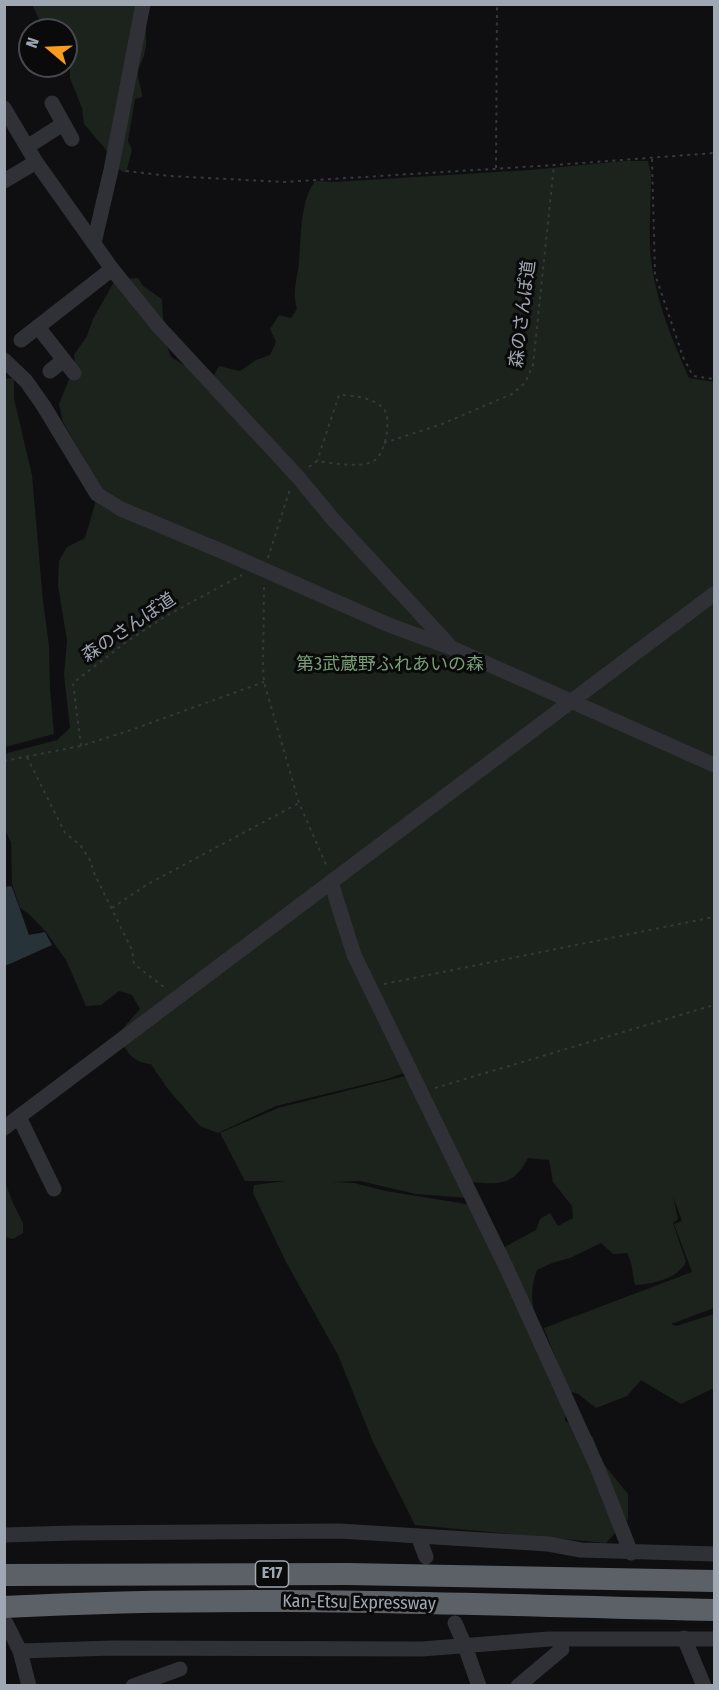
<!DOCTYPE html>
<meta charset="utf-8">
<style>
body{margin:0}
#map{position:relative;width:719px;height:1690px;overflow:hidden;background:#0f0f11;font-family:"Fira Sans Condensed",sans-serif}
canvas{display:block}
.frame{position:absolute;inset:0;border:6px solid #9fa7b2;pointer-events:none}
.north{position:absolute;left:18px;top:18px;width:60px;height:60px;box-sizing:border-box;background:#0a0a0b;border:2px solid #46494e;border-radius:50%;rotate:289deg;font-size:16px;font-weight:700;line-height:24px;text-align:center;color:#9fa7b2}
.north::after{content:'';display:block;margin:auto;width:21px;height:27px;background:#f89c1f;clip-path:polygon(50% 0,100% 100%,50% 72%,0 100%)}
</style>
<div id="map">
<canvas width="719" height="1690"></canvas>
<div class="frame"></div>
<div class="north">N</div>
</div>
<script>
const ctx = document.querySelector('canvas').getContext('2d');
ctx.lineJoin = 'round';
function paint(path, color) { ctx.fillStyle = color; ctx.fill(path, 'evenodd'); }
function strokePath(path, color, width, dash) { ctx.strokeStyle = color; ctx.lineWidth = width; ctx.lineCap = dash ? 'butt' : 'round'; ctx.setLineDash(dash || []); ctx.stroke(path); }
function label(font, color, halo, rows, align = 'center') {
  ctx.font = font + ' "Fira Sans Condensed","Noto Sans JP",sans-serif'; ctx.lineWidth = 6; ctx.setLineDash([]); ctx.textBaseline = 'middle'; ctx.strokeStyle = halo; ctx.fillStyle = color; for (const [text, x, y, turn = 0] of rows) {
    ctx.save(); ctx.translate(x, y); ctx.rotate((+turn || 0) * Math.PI / 180); ctx.textAlign = isNaN(turn) ? turn : align; if (halo) ctx.strokeText(text, 0, 0); ctx.fillText(text, 0, 0); ctx.restore();
  }
}
paint(new Path2D(`
 M32,5h114c-4,15 3,31 -1,46 -1,8 -7,16 -7,23 0,8 4,14 4,23l-7,2 -7,42 4,9 -6,23 -12,-6 -7,-16 -23,-27 -2,-16 -12,-30v-13l-4,-4v-31h-21z
 M623,161h25l3,13c0,28 -3,67 1,93 6,39 21,75 37,111l25,4v926l-43,16 5,2 38,-12v74l-33,16 -40,-24 -14,16 -31,12 -18,-14 -6,-2 -4,4 -3,25 11,4 17,12 9,25 26,32v25l-22,24 -191,-18 -42,-83 -35,-87 -52,-93 -33,-69 1,-8 32,-4h-41l-25,-48 58,-25 131,-33 59,123 -52,-4 -56,-13 -28,1 22,1 32,8 86,14 27,45 37,-20 4,-11 10,-6 8,13 15,-8 -1,-12 -19,-24 -4,-22 -21,-2c-14,27 -28,27 -56,24l-57,-113 -28,10 -111,27 -58,27 -18,-7 -33,-38 -16,-24c-19,-1 -25,-14 -34,-29l23,-26 -8,-14 -13,-4 -18,14 -15,1 -20,-46 -20,-28 -16,-17 -10,-7 -8,-24 -1,-42 -6,-12 -1,-76 53,-14 13,-12 -6,-53 3,-34 -9,-56 1,-24 8,-14 18,-9 10,-34 -8,-41 -24,-41 -4,-18 16,-39 -1,-10 13,-19 6,-17 22,-39 23,-2 5,8 19,13 2,39 7,19 27,17 10,12 11,-20 21,5 16,-11 14,-5 6,-13 -6,-13 9,-14 12,3 6,-9c-5,-16 0,-30 2,-46 2,-25 1,-62 16,-82l19,1 196,-12zM673,1197l9,24 -8,3 18,48 -148,56 14,36c-16,-34 -35,-57 -21,-94l15,-7 18,-5 31,-15 12,11 14,-1c6,10 5,20 8,32 17,-1 43,-6 51,-23l-13,-39 5,-4z
 M14,378v21l18,76 11,126 6,45 1,43 4,45 -49,13 -1,-368z
 M4,1180l9,23 10,20v10l-10,6 -8,-2z`), '#1b231c');
paint(new Path2D(`
 M10,886l2,1 17,48 16,-3 7,13 -47,21v-79z`), '#283339');
strokePath(new Path2D(`
 M652,159l3,115 28,83 10,19 21,3
 M496,168l1,-164
 M126,171l44,5 114,6 271,-17 159,-12
 M384,443l58,-19 70,-30 13,-11 8,-18 21,-200
 M309,467l8,-6c16,2 39,7 55,1 13,-5 21,-45 11,-54 -9,-10 -31,-13 -44,-13l-22,66
 M268,558l22,-69
 M264,587l-1,79 1,16 35,121 28,64
 M81,746l-8,-63 53,-41 40,-26 76,-41
 M27,757l38,76 15,12 9,13 6,17 37,75 2,14 31,24
 M4,761l77,-15 50,-16 133,-48
 M4,846h1
 M112,908l36,-24 151,-81
 M384,984l330,-67
 M435,1088l279,-83`), '#36383d', 2, [3, 4.5]);
strokePath(new Path2D(`
 M52,103l20,36
 M4,108l32,54 76,107 47,58 139,150 33,40 118,128
 M27,147l36,-23
 M4,181l32,-19
 M94,243l17,-73 32,-166
 M38,327l36,46
 M21,340l91,-71
 M4,360l22,21 17,24 54,89 24,15 105,44 163,72 63,23 262,117
 M50,371l14,-11
 M331,882l23,73 153,314 91,200 33,84
 M19,1117l35,72
 M4,1128l710,-534
 M4,1535l69,-2 266,-2 209,13 33,6 133,4
 M418,1536l8,21
 M6,1623l14,28 9,35
 M455,1623l10,23 14,40
 M684,1638l20,48
 M20,1651l93,-3 309,1 127,-10h165
 M133,1686l47,-17
 M518,1686l44,-37`), '#303136', 15);
strokePath(new Path2D(`
 M4,1575l344,-1 366,7
 M4,1607c237,-13 474,-2 710,3`), '#5c6067', 22);
for (const [x, y, w] of [
 [272,1574,33]
]) { const box = new Path2D(); box.roundRect(x - w / 2, y - 13, w, 26, 4.5); ctx.fillStyle = '#0a0a0b'; ctx.fill(box); strokePath(box, '#9fa7b2', 1.5); }
label('bold 16px', '#9fa7b2', null, [
 ["E17",272,1574]
]);
label('18px', '#9fa7b2', '#0a0a0b', [
 ["森のさんぽ道",523,314,-83],
 ["森のさんぽ道",129,628,-34],
 ["Kan-Etsu Expressway",359,1603,1]
]);
label('18px', '#779e75', '#0a0a0b', [
 ["第3武蔵野ふれあいの森",390,665]
]);
</script>
